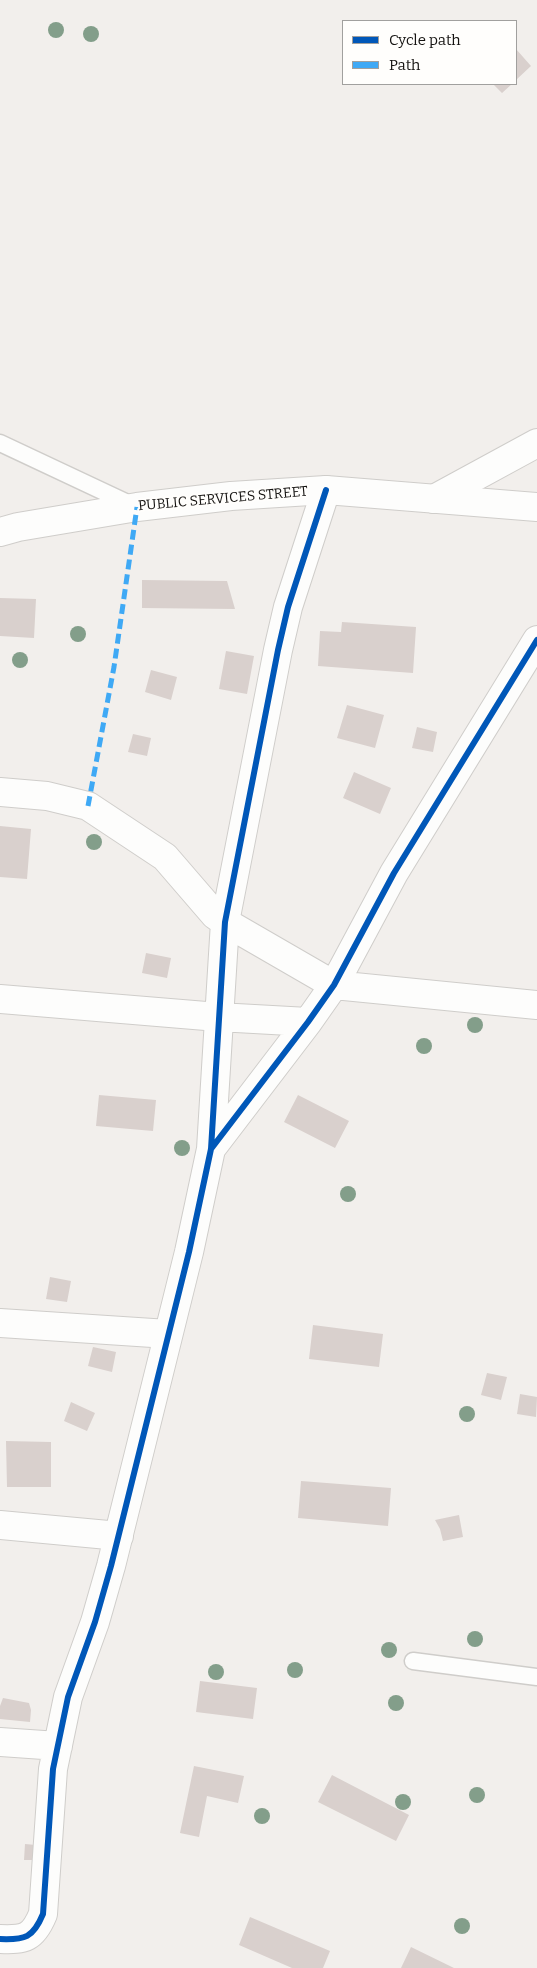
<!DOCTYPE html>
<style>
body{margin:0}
#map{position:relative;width:537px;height:1968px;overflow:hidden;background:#f2efec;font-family:Bitter,serif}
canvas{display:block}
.legend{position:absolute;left:342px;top:20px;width:175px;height:65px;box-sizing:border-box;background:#fffefc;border:1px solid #a1a09e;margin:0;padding:6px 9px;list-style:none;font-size:15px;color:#151311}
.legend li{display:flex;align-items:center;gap:10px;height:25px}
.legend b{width:25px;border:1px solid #a1a09e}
</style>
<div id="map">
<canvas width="537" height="1968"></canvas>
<ul class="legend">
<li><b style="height:6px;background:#0057b8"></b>Cycle path</li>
<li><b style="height:6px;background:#3fa9f5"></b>Path</li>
</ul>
</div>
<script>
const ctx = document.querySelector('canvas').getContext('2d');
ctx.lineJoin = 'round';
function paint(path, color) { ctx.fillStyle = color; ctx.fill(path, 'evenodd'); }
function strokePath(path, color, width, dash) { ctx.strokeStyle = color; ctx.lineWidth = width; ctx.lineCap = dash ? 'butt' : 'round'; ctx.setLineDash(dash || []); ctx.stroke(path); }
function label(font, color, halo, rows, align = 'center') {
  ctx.font = font + ' Bitter,serif'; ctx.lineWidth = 4; ctx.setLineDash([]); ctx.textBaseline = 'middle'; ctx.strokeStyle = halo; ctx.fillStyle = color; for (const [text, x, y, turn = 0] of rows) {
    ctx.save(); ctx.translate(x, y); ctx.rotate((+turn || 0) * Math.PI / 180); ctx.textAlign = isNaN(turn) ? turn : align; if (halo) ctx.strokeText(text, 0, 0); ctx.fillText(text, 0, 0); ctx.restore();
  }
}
paint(new Path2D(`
 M516,49l15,17 -15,14z
 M493,84h19l-10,9z
 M142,580l85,1 8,28 -93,-1z
 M0,598l36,1 -2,39 -34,-2z
 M342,622l74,5 -3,46 -95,-7 2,-35 21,1z
 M226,651l28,5 -7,38 -28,-5z
 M151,670l26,7 -6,23 -26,-8z
 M347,705l37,10 -9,33 -38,-10z
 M417,727l20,5 -4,20 -21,-4z
 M133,734l18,4 -4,18 -19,-4z
 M354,772l37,16 -11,26 -37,-16z
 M0,826l31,3 -4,50 -27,-2z
 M146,953l25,5 -4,20 -25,-5z
 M99,1095l57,5 -3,31 -57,-5z
 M298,1095l51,26 -14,27 -51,-26z
 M50,1277l21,4 -4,21 -21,-3z
 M313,1325l70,9 -4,33 -70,-8z
 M93,1347l23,5 -4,20 -24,-6z
 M487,1373l20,4 -6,23 -20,-5z
 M520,1394l17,3 -1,20 -19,-3z
 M71,1402l24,11 -8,18 -23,-10z
 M6,1441l45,1v45h-44z
 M301,1481l90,7 -3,38 -90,-8z
 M459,1515l4,22 -20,4 -3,-12 -5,-9z
 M200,1681l57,7 -4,31 -57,-7z
 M3,1698l26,5 2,7 -1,12 -30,-3v-13z
 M194,1766l50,10 -6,27 -31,-7 -8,41 -19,-4z
 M332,1775l77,40 -13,26 -78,-39z
 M25,1844l11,1 -2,15h-10z
 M250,1917l80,34 -7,17h-31l-53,-23z
 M411,1947l43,21h-53z`), '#d9d0cd');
const lane = new Path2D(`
 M0,443l134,63
 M413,1661l124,16`);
const street = new Path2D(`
 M434,499l103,-56
 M0,792l47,4 41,10 77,51 50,58 10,7 109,63 203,20
 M0,999l218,18 90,5
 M211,1149l97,-127 26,-37 60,-112 143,-233
 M0,1323l168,11
 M0,1525l119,11
 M0,1742l58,4
 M0,1939c25,1 33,-1 43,-25l10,-145 15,-72 27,-75 16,-56 78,-314 22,-103 14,-227 53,-272 10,-43 38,-117`);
const secondary = new Path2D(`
 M0,532l18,-5 119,-20 94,-11 95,-6 211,17`);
strokePath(lane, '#cfcdca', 19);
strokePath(street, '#cfcdca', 30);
strokePath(secondary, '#cfcdca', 30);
strokePath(lane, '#fdfdfc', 16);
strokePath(street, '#fdfdfc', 28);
strokePath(secondary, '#fdfdfc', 28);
strokePath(new Path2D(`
 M88,806l26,-139 23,-160`), '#3fa9f5', 5, [10, 5]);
strokePath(new Path2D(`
 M211,1149l97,-127 26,-37 60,-112 143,-233
 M0,1939c25,1 33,-1 43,-25l10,-145 15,-72 27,-75 16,-56 78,-314 22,-103 14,-227 53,-272 10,-43 38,-117`), '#0057b8', 6);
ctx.fillStyle = '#839e8a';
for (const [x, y] of [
 [56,30],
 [91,34],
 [78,634],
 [20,660],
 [94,842],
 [475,1025],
 [424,1046],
 [182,1148],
 [348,1194],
 [467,1414],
 [475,1639],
 [389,1650],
 [295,1670],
 [216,1672],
 [396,1703],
 [477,1795],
 [403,1802],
 [262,1816],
 [462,1926]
]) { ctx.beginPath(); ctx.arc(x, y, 8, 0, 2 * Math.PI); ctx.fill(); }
label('14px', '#151311', '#fffefc', [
 ["PUBLIC SERVICES STREET",223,499,-5]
]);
</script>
